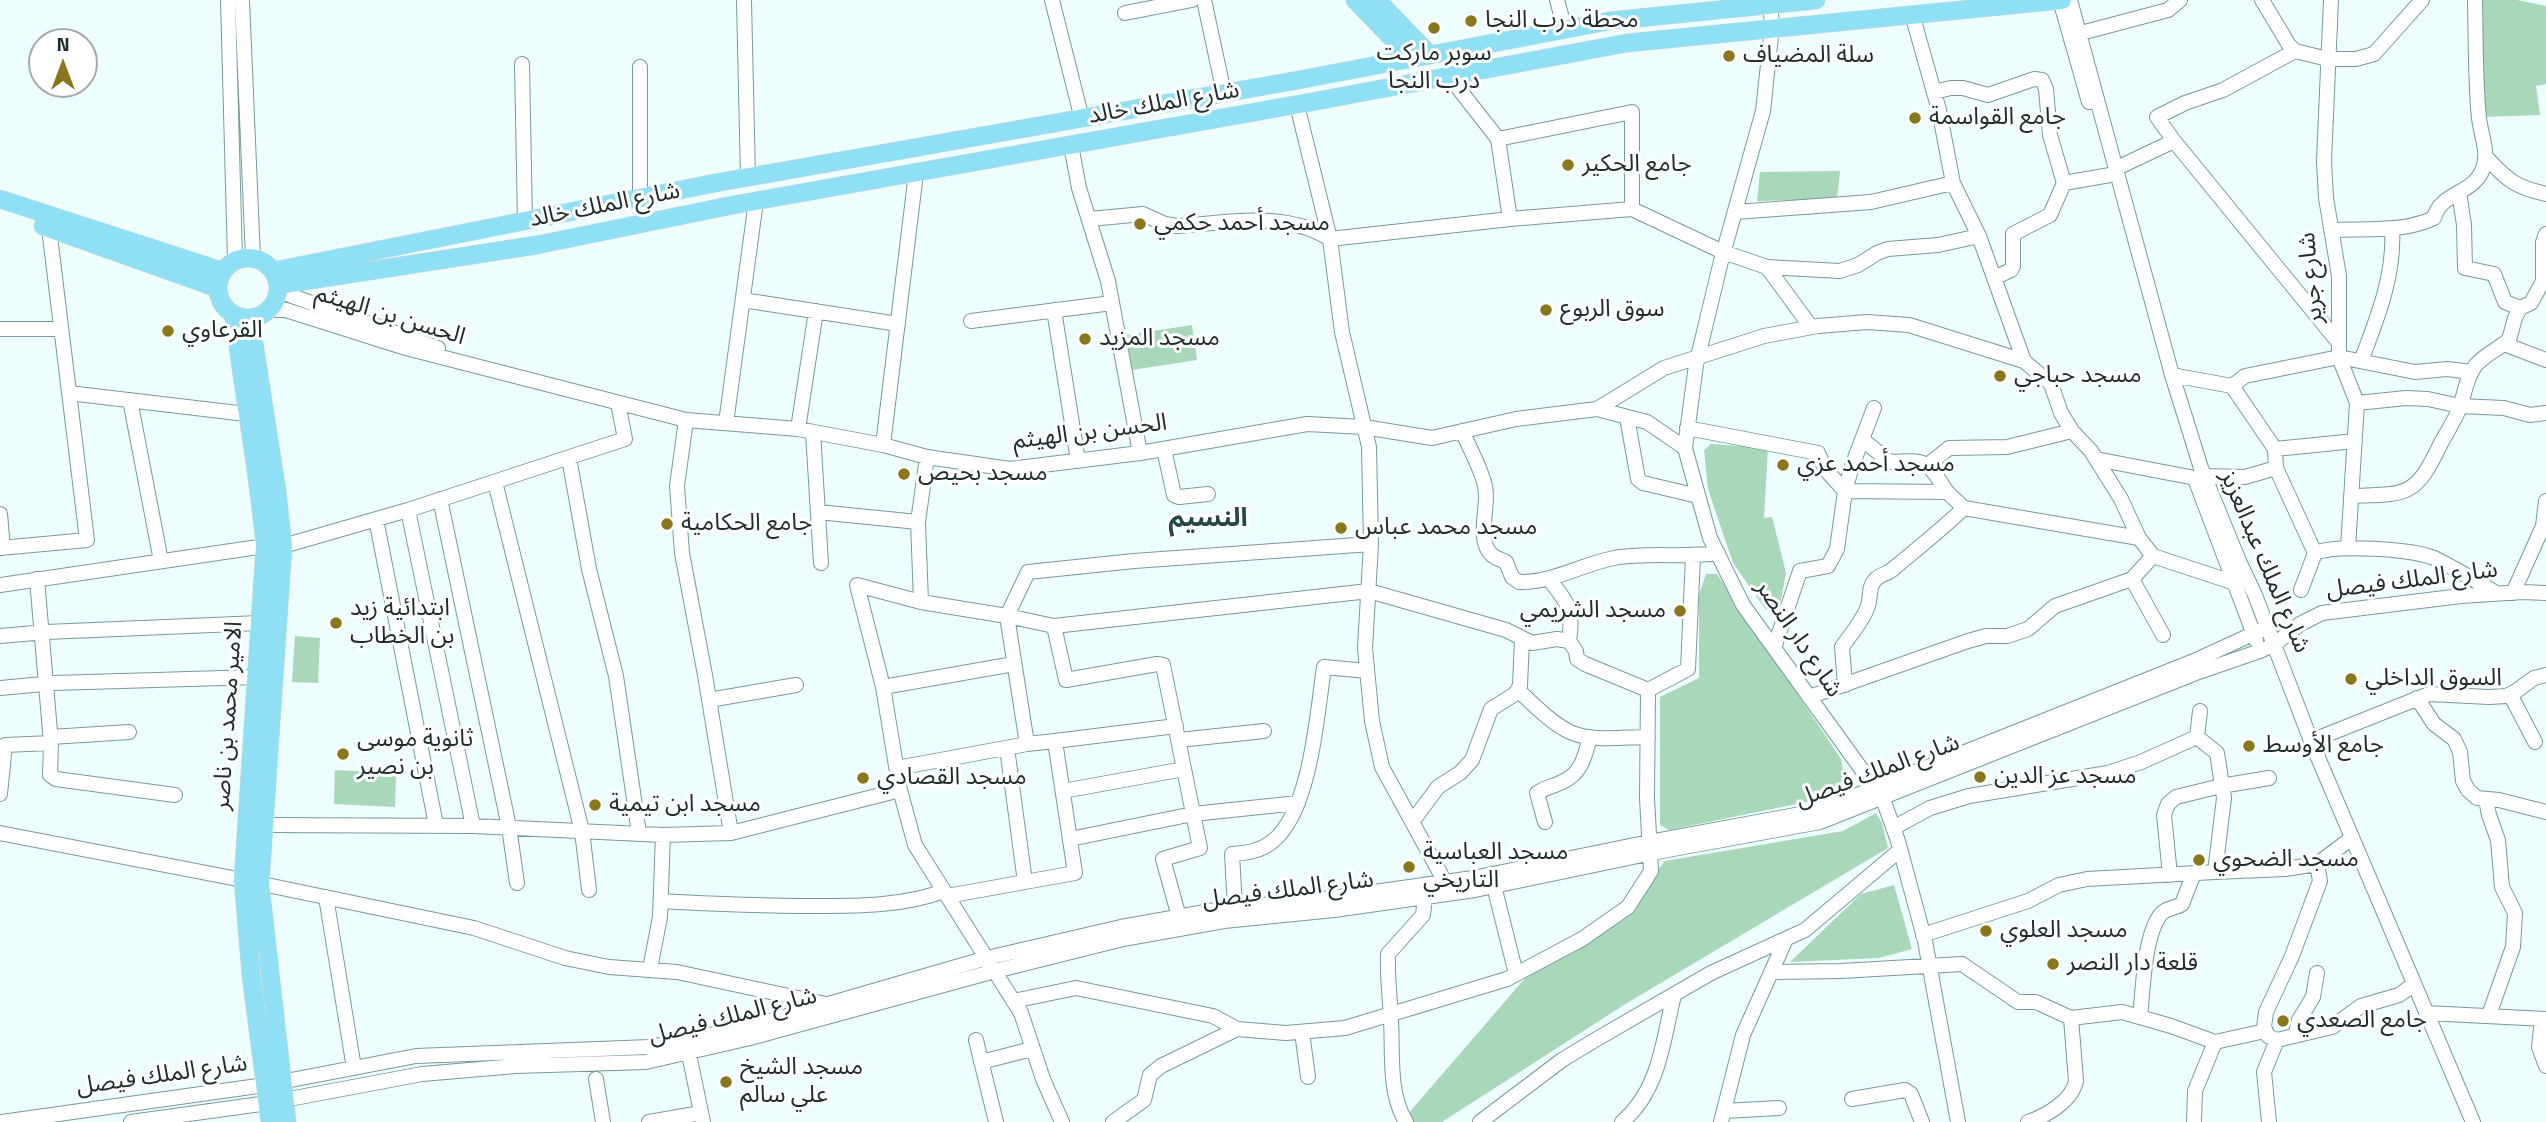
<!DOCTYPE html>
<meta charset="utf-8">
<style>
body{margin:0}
#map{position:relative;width:2546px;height:1122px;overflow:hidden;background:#eefefe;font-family:"Titillium Web",sans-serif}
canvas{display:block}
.north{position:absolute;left:28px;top:28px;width:70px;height:70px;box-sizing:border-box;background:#fff;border:2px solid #a5abab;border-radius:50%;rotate:0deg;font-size:19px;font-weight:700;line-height:28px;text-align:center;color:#1e2d2e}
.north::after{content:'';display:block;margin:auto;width:24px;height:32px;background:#89771b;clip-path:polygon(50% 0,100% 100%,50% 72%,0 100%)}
</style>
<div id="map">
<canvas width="2546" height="1122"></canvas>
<div class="north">N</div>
</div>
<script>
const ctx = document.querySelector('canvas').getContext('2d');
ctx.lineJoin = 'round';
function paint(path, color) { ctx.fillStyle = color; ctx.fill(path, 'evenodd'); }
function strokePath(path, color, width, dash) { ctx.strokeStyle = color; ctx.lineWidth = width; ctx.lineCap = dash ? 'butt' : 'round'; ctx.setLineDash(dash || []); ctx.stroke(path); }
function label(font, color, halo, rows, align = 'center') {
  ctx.font = font + ' "Titillium Web","Noto Sans Arabic",sans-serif'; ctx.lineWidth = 6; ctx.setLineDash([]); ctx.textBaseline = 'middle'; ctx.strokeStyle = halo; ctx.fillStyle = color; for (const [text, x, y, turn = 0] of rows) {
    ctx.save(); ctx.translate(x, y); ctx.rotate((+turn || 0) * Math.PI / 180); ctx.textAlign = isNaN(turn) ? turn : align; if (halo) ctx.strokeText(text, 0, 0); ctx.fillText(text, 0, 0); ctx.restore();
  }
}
paint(new Path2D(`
 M2483,0h34l29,6v78l-10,2 4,29 -58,2z
 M1840,171l-3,28 -80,2 3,-29z
 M1192,325l5,35 -65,10 -5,-35z
 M1711,444l57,4 -4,70 8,-1 14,56 -5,27 -15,10 -33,-47 -25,-74 -4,-39z
 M1706,574h11l124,185 4,22 -19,17 -157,32 -9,-5v-128l39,-19v-83z
 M295,636l25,2 -2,45 -26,-1z
 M335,770l61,3 -1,34 -61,-3z
 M1876,813l6,10 6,25 -261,155 -185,119h-41l126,-146 101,-69 37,-46 178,-30z
 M1894,885l18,64 -33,9 -89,4 71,-68z`), '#a8d7ba');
const minor = new Path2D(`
 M228,0l7,260
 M242,0l11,258
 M744,0l4,178
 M1052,0l30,119
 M1204,0l20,93
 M1557,0l8,29
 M1770,0l2,27 -9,84 -42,150 -25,104 -11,83 25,90 33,67 140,194 15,42 27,100 33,181
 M2060,0l29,102
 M2070,0l102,375 29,93 38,93 16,34 56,146 162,381
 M2262,0l27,45 6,6 33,8h28l18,-5 48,-54
 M2331,0l-7,161 2,37 13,78v81l18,46 -9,145
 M1125,13l67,-13
 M1912,14l27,96 14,73 26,53 45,125
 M2081,33l87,-23 12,-10
 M522,64l3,158
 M1448,75l50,64 12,80 122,-10v-97l-134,27
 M1934,92l17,-4h12l25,7 46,-16 8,1 4,9 4,46 14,48 46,-8
 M1297,105l33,134 12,93 27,115 2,97 -6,104 7,73 10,46 63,115
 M2174,141l-17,-24 28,-14 38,-13 72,-39
 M1071,145l8,43 29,93 32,172
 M2486,157c21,23 29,30 60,37
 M2117,168l57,-27 165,202
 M2459,192l5,33 1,43 29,6 11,28 15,6
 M640,199v-132
 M1632,209l91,43 44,15 44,60
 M1735,212l136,-10 82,-19
 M1090,219l53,-5 22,10 12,2c51,-3 108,-16 153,13l180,-20
 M2331,230c35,-2 71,3 103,-12 6,-25 38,-24 48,-47 8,-17 -1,-35 -3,-53 -4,-39 -3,-79 -4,-118
 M1767,267l73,4 18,-6 19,-12 11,-4 50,-4 41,-9
 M1994,278l17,-8 2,-4v-32l37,-19 14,-32
 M278,291l160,57
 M743,300l155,24
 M269,310h17l120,38 280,72 112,9 85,16 44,12 83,12 130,-16 167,-29 57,3 68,11 84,-19 81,-10 50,13 38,26
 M1054,310l24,151
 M971,321l141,-18
 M0,329h61
 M2504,344l42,16
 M2361,361c16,-42 34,-86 31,-132
 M2172,375l60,11 43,63 80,-8
 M2232,386l13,-10 94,-19 76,15 32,-3 25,3
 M69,393l177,21
 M130,400l31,161
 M2357,403l49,-5 22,1 32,7 44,2 26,7 16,-2
 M1597,409l67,-41 100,-32 54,-10 49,-4 42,3 115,36 27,23 10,29 11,18 19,20 30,48 18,39 14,18 82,27
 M1627,417l11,62 5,4 55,13
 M686,420l-9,66 5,67 23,122 26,158
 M726,423l30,-222
 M1687,428l131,25 7,16 20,22
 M798,429l18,-118
 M1462,431c8,18 19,37 23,55 5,20 -10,54 7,69 3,3 10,5 14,7l6,15 7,5c34,1 63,-18 95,-24 35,-6 69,0 104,-5
 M813,432l8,131
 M1863,440l27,22c39,-2 36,-2 57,30
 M883,445l33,-272
 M1164,449l10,46 5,2 29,-3
 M2275,449l1,19 39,85
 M569,458l20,111 27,107 23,157
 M2096,459l99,19
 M1929,464l20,-16 58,-1 65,-16
 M2204,476l41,1 31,-9
 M2195,479l61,161
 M495,482l87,349 7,59
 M1845,491l7,-25 22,-58
 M2351,496c55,-2 64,2 89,-51 7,-13 15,-25 20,-38 5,-15 6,-28 15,-41 9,-11 23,-17 34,-26l6,-22 5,-10 11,-5 12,-22v-39l3,-8
 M440,499l69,328 8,56
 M408,510l65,316
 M818,512l100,10
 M0,514l3,34
 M376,519l60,306
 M283,546l125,-36 217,-71 -7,-36
 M0,548l87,-8 -38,-312
 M1549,579c19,25 25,29 20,62
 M2132,579l31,56
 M0,585l265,-39
 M2301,590l14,-37c21,-9 97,-4 119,5 21,10 42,23 62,35
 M2513,593l30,-67 3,-25
 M921,602l-3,-80 9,-65
 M1054,626l12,54 91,-16 6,1 37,183 -37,11 16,58
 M0,636l46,-4 214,-9
 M1774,648l26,-77 28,-5 9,-17 8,-58 102,1 17,16 175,30
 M1845,685l-3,-38c9,-13 21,-26 26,-41 3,-9 0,-19 7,-26 5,-6 13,-6 18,-11 24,-20 48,-39 71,-61
 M883,687l131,-23
 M0,688l54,-5 203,-6
 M1518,690c16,15 32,32 52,42 22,10 54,5 78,5
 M2510,694l25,48
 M1809,697l159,-56 18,-5h21l21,-7 27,-23 77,-27 21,-23
 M2417,698l17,26 20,15 6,13 3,29 5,9 9,8 22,2 47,12
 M709,700l87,-15
 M51,737l78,-5
 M2197,737l20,16 7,45 -9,74 70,-3 32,-5 35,-26
 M1179,740l85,-9
 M1055,741l121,-15
 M2311,741l118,-47 60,3 17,-1 9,-4 19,-14 12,-3
 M51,743l-1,32 6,4 119,16
 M1007,748l18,134
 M897,768l130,-24 -20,-128 21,-44 106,-11 237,-17
 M1063,791l121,-22
 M0,794l5,-49 46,-2 -14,-164
 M2486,799l3,16 9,25 4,47 13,26 -2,34 -24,68
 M1412,822l26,-35 22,-14 12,-13 19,-51 24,-15 5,-8 2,-47
 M1545,822l-8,-29c7,-5 17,-7 25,-11 20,-8 23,-27 28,-45
 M264,825l209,1 190,9 68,-2 169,-43
 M1893,828l37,-20 39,-12 139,-23 33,-11 56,-25 3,-26
 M0,833l243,47 231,48 91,30 44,9 68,5 149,32
 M1070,839l123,-25 105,-11
 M2317,864l3,17 -28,75 -26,56 -2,15 4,9 9,4 55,-13 29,-21 38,-11 14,-10
 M2170,875l-6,-60 4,-11 8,-7 45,-11 48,-8
 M1494,886l22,88
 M947,896l128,-23 -20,-132 -28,3
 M326,897l28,171
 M661,901c52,3 104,5 156,5 41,0 87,0 127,-15
 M1235,908l-3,-54c15,-1 29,-3 41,-13 38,-31 44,-127 51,-174l43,4
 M1923,935l105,-34 31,-16 28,-6 128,-7
 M650,969l10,-52 3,-82
 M1771,972l70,-1 121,-7 56,38h18l35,16 51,-6 49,14 44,16
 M1013,1001l63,-13 137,28 24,13 49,4 59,-5 162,-49 75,-40 46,-32 23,-36 -4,-73 1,-108 40,-21 5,-113
 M2426,1013l120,6
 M2140,1017c3,-26 4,-85 22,-104 5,-5 14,-5 20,-9l12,-31
 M2542,1019l-3,28 7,19
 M1302,1032l6,45
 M2295,1036l4,-16 14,-23 4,-24
 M976,1040l20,82
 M689,1054l14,68
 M981,1062l51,-13
 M596,1079l7,43
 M1852,1099l53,-9 6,4 11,28
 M1724,1111l55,-3
 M2,1122l263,-37 151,-29 234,-9 99,-20 238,-69 134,-31 101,-18 110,-11 141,-20 181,-37 163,-30 377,-150 74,-34
 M131,1122l137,-19 154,-29 94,-8 130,-4 104,-24 245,-67 128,-32 101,-18 110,-11 141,-20 182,-38 163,-30 376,-149 64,-22 15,-7 25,-20 22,-11 139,-17 62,-4 23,1
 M649,1122l52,-9
 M1062,1122l-19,-43 -22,-66 -106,-168 -15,-55 -17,-103 -26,-102 64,17 86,14 47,10 315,-35 137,39 26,13 25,-4 12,2 7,10 1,8 8,5 63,26
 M1113,1122l31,-22 6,-25 11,-9 76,-37
 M1406,1122c-18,-29 -13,-69 -15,-102 -1,-23 -4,-43 -3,-66l35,-39 2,-18
 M1480,1122l82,-62 33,-20 116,-67 94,-43 95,-80
 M1622,1122c38,-32 41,-82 52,-127
 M1721,1122l22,-87 43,-96
 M2028,1122c18,-6 44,-21 48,-41l-5,-63
 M2194,1122l1,-31 20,-49 50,-11
 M2269,1122l-5,-50 13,-32`);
const major = new Path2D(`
 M1355,0l56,58
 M1377,0l52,54
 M0,199l222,72
 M43,226l174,62
 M218 288a30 30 0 1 1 60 0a30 30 0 1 1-60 0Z
 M273,271l442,-88 578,-102 316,-60 207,-21
 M278,285l259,-40 196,-40 578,-103 316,-59 435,-43
 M234,315c9,77 24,153 31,231l-22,334 8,95 19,147
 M250,318l27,173 6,55 -23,338 27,238`);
strokePath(minor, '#769b9c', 16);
strokePath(major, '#d6d9d9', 19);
strokePath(minor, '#fff', 14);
strokePath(major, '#8fe0f4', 18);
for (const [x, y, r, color] of [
 [1471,21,7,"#89771b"],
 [1434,28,7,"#89771b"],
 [1729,56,7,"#89771b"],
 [1915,118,7,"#89771b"],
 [1568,165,7,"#89771b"],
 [1140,224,7,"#89771b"],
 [1546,310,7,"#89771b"],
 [168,331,7,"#89771b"],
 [1085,339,7,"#89771b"],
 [2000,376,7,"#89771b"],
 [1783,465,7,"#89771b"],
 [904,474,7,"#89771b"],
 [667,524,7,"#89771b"],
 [1341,528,7,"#89771b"],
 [1680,611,7,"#89771b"],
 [336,623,7,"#89771b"],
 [2351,679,7,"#89771b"],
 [2249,746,7,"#89771b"],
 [343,754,7,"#89771b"],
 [1980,777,7,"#89771b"],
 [863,778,7,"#89771b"],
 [595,805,7,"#89771b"],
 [2199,860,7,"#89771b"],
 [1409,867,7,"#89771b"],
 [1986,931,7,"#89771b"],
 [2053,964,7,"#89771b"],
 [2283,1021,7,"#89771b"],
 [726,1082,7,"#89771b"]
]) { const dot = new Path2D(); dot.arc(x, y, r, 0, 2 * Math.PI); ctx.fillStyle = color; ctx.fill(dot); strokePath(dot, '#fff', 2.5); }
label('24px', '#1e2d2e', '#fff', [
 ["محطة درب النجا",1485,21],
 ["سوبر ماركت",1434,54,"center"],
 ["درب النجا",1434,82,"center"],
 ["سلة المضياف",1743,56],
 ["جامع القواسمة",1929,118],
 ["جامع الحكير",1582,165],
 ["مسجد أحمد حكمي",1154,224],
 ["سوق الربوع",1560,310],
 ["القرعاوي",182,331],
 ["مسجد المزيد",1099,339],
 ["مسجد حباجي",2014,376],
 ["مسجد أحمد عزي",1797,465],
 ["مسجد بحيص",918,474],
 ["جامع الحكامية",681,524],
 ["مسجد محمد عباس",1355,528],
 ["ابتدائية زيد",350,609],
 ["بن الخطاب",350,637],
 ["مسجد الشريمي",1666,611,"right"],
 ["السوق الداخلي",2365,679],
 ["ثانوية موسى",357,740],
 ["بن نصير",357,768],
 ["جامع الأوسط",2263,746],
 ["مسجد عز الدين",1994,777],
 ["مسجد القصادي",877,778],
 ["مسجد ابن تيمية",609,805],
 ["مسجد العباسية",1423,853],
 ["التاريخي",1423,881],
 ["مسجد الضحوي",2213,860],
 ["مسجد العلوي",2000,931],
 ["قلعة دار النصر",2067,964],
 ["جامع الصعدي",2297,1021],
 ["مسجد الشيخ",740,1068],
 ["علي سالم",740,1096]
], 'left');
label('24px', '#1e2d2e', '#fff', [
 ["شارع الملك خالد",1164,104,-10],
 ["شارع الملك خالد",605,206,-11],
 ["شارع جرير",2312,278,-95],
 ["الحسن بن الهيثم",390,316,17],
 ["الحسن بن الهيثم",1090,433,-7],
 ["شارع الملك عبدالعزيز",2264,562,67],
 ["شارع الملك فيصل",2412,581,-7],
 ["شارع دار النصر",1798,639,56],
 ["الامير محمد بن ناصر",229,716,-86],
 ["شارع الملك فيصل",1878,772,-20],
 ["شارع الملك فيصل",1288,891,-7],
 ["شارع الملك فيصل",733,1017,-14],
 ["شارع الملك فيصل",162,1076,-8]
]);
label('bold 26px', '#244748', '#fff', [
 ["النسيم",1208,520]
]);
</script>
